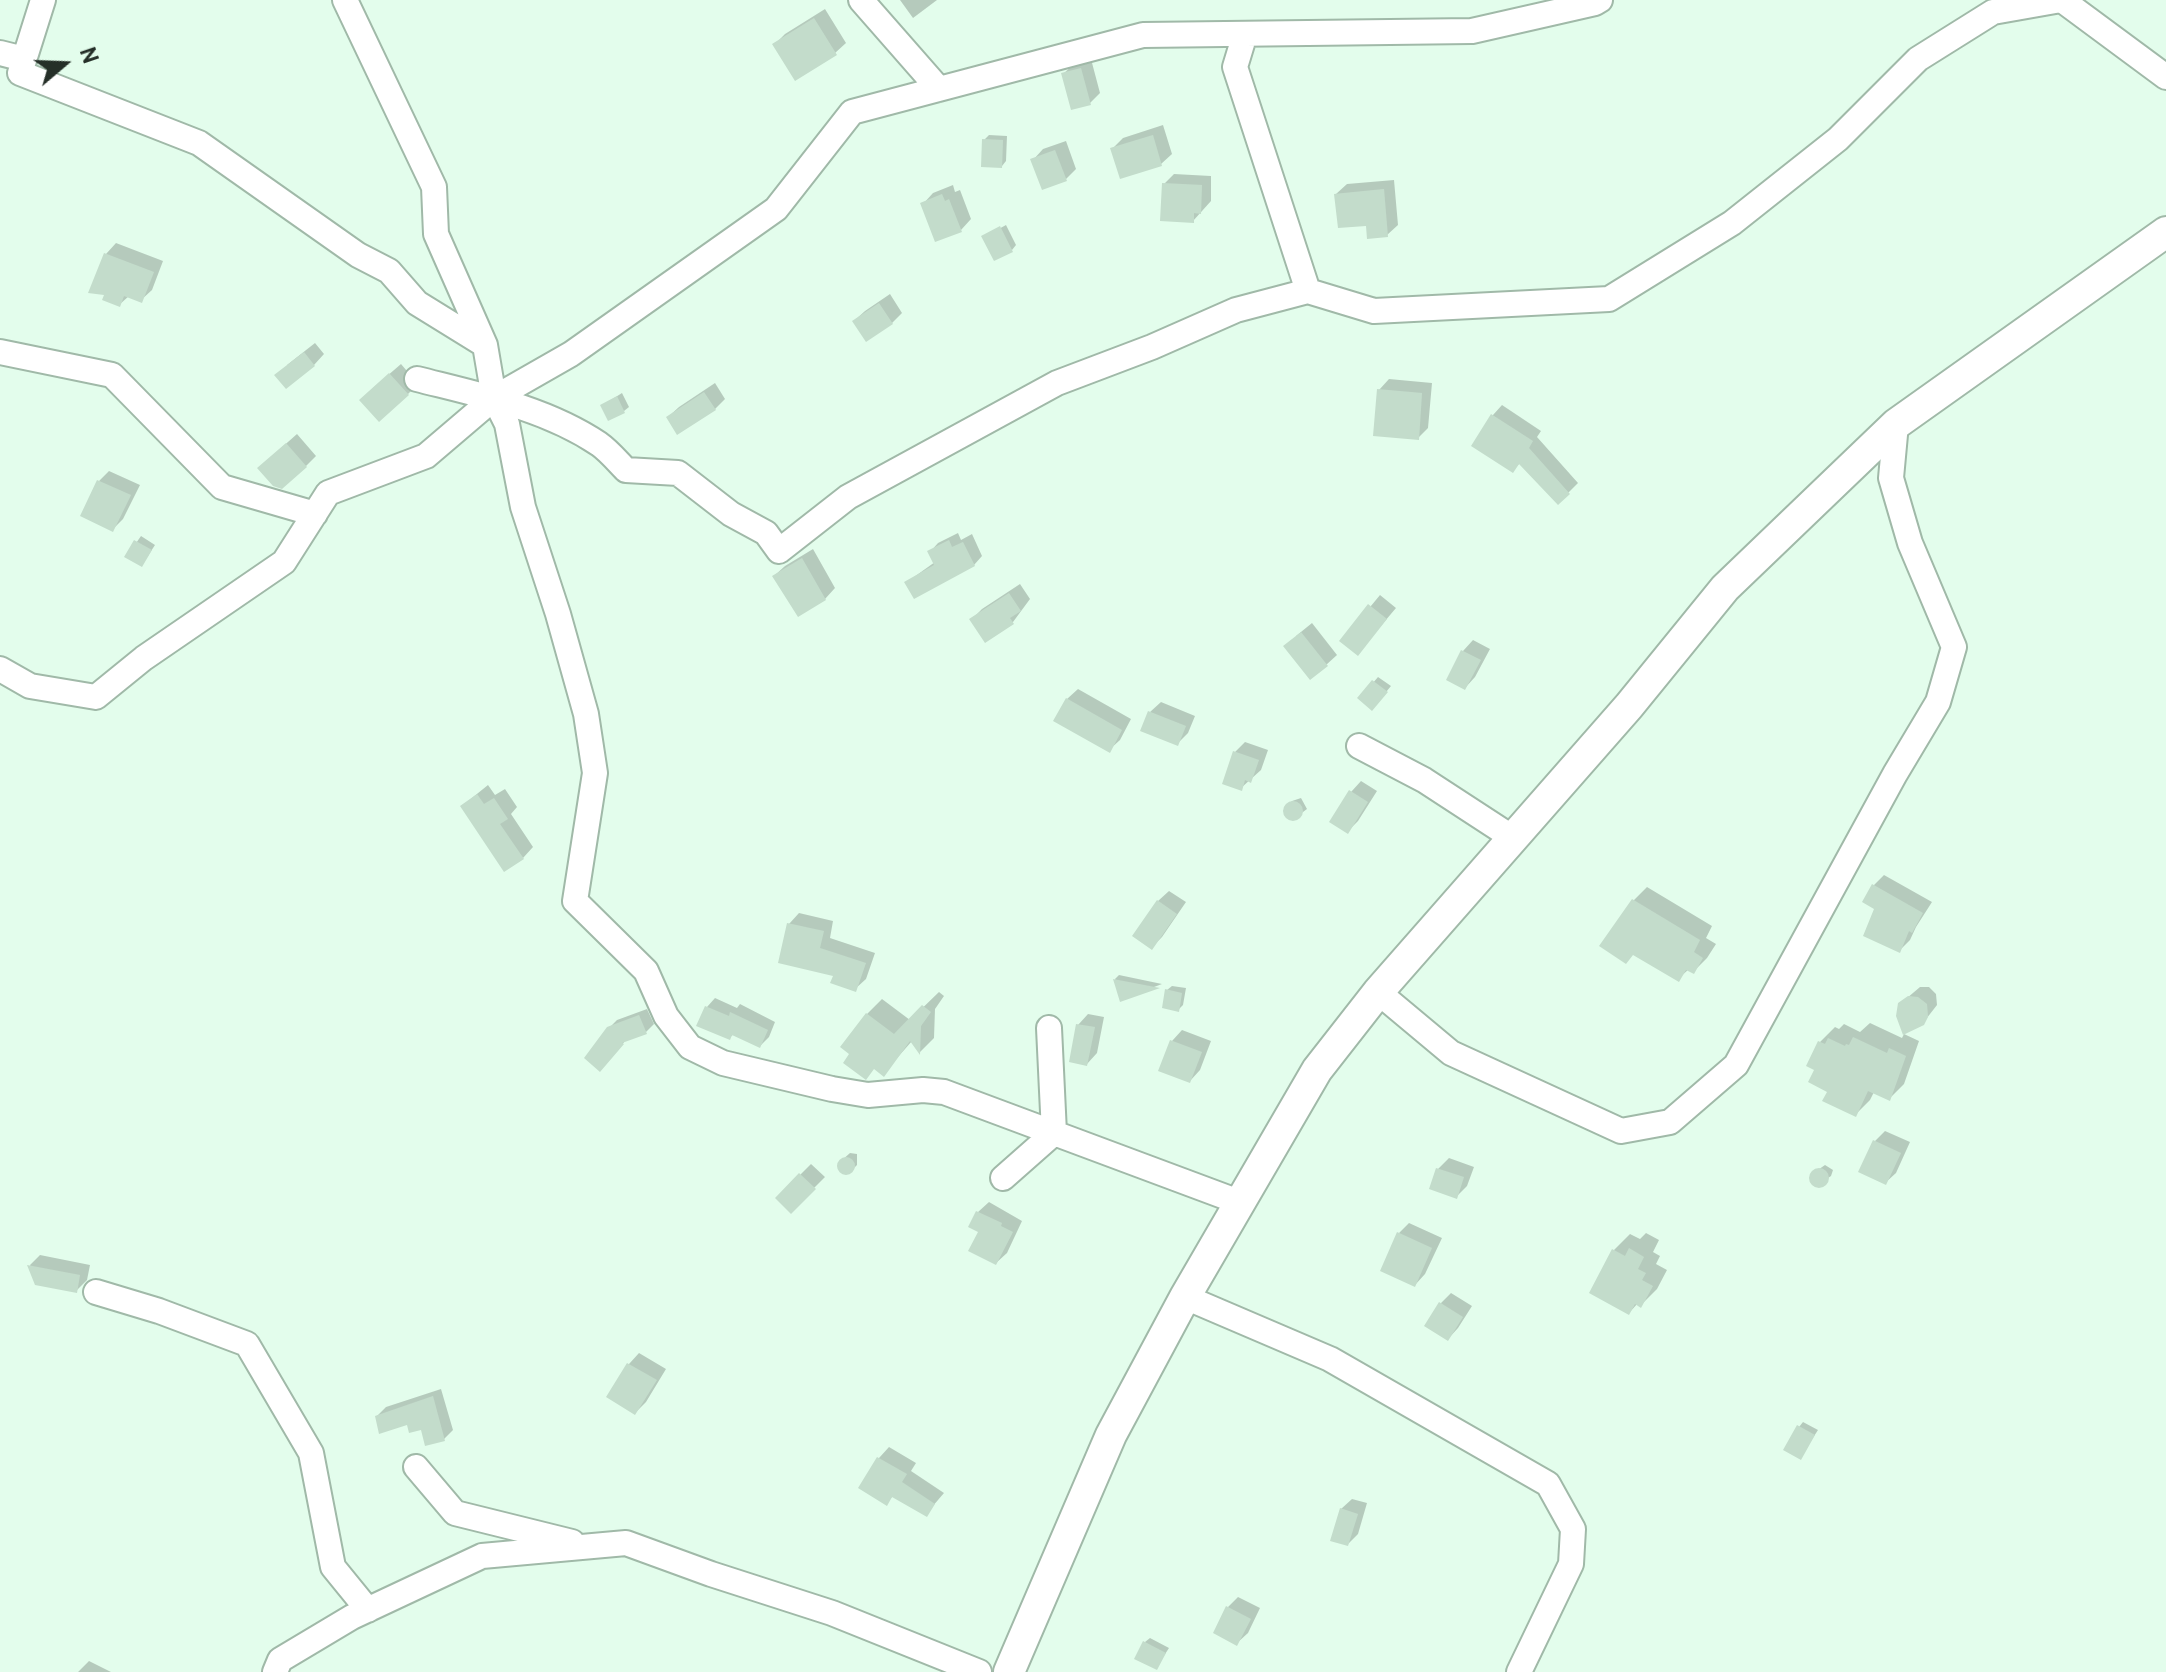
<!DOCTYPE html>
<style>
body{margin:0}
#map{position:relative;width:2166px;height:1672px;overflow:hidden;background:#e3fdec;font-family:Overpass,sans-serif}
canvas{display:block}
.north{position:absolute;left:24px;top:24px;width:80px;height:80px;-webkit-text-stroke:6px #e3fdec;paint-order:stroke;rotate:71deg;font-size:22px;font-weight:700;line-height:32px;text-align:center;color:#252f28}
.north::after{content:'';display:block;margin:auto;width:28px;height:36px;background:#252f28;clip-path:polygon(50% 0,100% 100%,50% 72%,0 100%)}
</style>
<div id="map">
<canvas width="2166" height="1672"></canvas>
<div class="north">N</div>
</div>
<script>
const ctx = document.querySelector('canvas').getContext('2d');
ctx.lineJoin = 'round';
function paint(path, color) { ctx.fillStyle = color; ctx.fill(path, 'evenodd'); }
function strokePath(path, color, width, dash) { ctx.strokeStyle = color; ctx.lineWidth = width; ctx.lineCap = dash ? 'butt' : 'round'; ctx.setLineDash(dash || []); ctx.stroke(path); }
paint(new Path2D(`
 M900,0h37l-24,18z
 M825,9l21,34 -11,10 -60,-9 10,-10z
 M1091,59l9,34 -10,10 -27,-29 11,-10z
 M1163,125l9,29 -11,10 -48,-16 10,-10z
 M989,135l18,1 -1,25 -4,5 -18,-26z
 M1066,141l10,28 -10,10 -33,-19 10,-11z
 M1174,174l37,2v25l-18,20 -29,-37z
 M1394,180l4,45 -11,10 -20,-11 -31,-30 11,-10z
 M953,185l2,7 5,-2 11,29 -10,11 -38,-26 10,-11z
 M1006,225l10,20 -4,5 -26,-14z
 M116,243l47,18 -11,29 -11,10 -12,-4 -10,9 -13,-51z
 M890,294l12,19 -10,10 -38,-2 11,-10z
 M315,343l9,11 -10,11h-27z
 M401,364l17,20 -10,10 -36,-5z
 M1389,379l43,4 -4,45 -10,10 -39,-48z
 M715,383l10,16 -10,10 -47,8 11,-10z
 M622,393l7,14 -5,4 -21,-6z
 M1502,405l39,26 -4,6 41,46 -20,20 -37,-41 -8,8 -39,-25 19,-30z
 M297,434l19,22 -10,10 -35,-9z
 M109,471l31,14 -17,34 -11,11 -13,-49z
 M958,533l3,7 11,-6 10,22 -8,9 -67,17 28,-20 -5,-10 8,-9z
 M141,536l14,9 -13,20 -15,-9z
 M813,549l22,39 -10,11 -51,-23 11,-10z
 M1020,584l10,15 -17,23 -41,-3 10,-10z
 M1380,595l16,13 -38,45 -16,-12z
 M1312,623l25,32 -11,10 -30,-29z
 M1473,640l17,9 -15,28 -10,11 -17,-9 15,-28z
 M1378,677l13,9 -14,17 -17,-5z
 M1078,689l53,30 -11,21 -11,10 -42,-51z
 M1161,702l34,14 -7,17 -11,11 -27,-32z
 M1245,742l23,8 -7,20 -20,18 -6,-36z
 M1361,781l16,10 -19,30 -10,10 3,-39z
 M488,785l7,10 10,-6 12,18 -6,7 22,33 -10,11 -61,-52z
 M1301,798l6,11 -12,9h-8v-12l5,-5z
 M1884,875l48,27 -16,25 -6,13 -10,10 -24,-42 -2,-23z
 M1647,887l65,39 -6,12 10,6 -9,14 -14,14 -4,-3 -11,10 -45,-78z
 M1169,891l17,11 -24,35 -10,10 6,-46z
 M799,913l34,8 -3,17 45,15 -9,26 -11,10 -20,-14 -46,-51z
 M1119,975l43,9 -40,15 -7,-20z
 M1172,986l14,2 -3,17 -5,5 -11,-20z
 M1920,987h9l7,7 1,11 -14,18 -23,-19z
 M939,992l5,4 -9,13 -1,29 -14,14 -8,-11 -29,33 -40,-27 24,-33 15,-15 28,21z
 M715,998l22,10 3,-4 35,18 -6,15 -9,9 -26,-12 -5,4 -30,-13 8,-18z
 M647,1009l7,15 -8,8 -19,7 -20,22 1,-32 9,-9z
 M1088,1014l16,3 -7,36 -10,11 -9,-39z
 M1870,1023l32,15 2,-4 15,7 -15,43 -15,15 -15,-7 -4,8 -15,15 -26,-24 -12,-22 3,-27 15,-15 4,2 5,-5 16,8z
 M1182,1030l29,11 -11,29 -10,11 -29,-11 11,-29z
 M1885,1131l25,11 -14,31 -11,10 -10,-42z
 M850,1153l7,1v11l-6,6 -11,1 1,-11z
 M1449,1158l25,9 -7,19 -11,11 -18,-28z
 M811,1164l14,13 -34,34 -14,-13z
 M1825,1165l8,5 -2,6 -13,9h-3l-4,-7 1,-4z
 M989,1202l33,19 -15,32 -11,10 -16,-32 -2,-19z
 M1409,1223l33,15 -17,36 -10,11 -16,-52z
 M1646,1233l13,7 -6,12 7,4 -4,8 11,6 -10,19 -16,16 -3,-2 -9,10 -15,-63 16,-16 10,5z
 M40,1255l50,10 -3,15 -11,11 -40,-8 -6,-18z
 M1451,1293l21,13 -14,22 -10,11 -7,-36z
 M639,1353l27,16 -20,33 -11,11 -26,-17 20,-32z
 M441,1389l12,41 -9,9 -22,-12 -45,-11 9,-9z
 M1803,1422l15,8 -18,28 -1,-31z
 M889,1447l27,16 -5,8 33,22 -18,21 -32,-19 -8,8 -25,-15 18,-30z
 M1352,1499l15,4 -9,31 -10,10 -7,-35z
 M1238,1597l22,11 -12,25 -11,10 -9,-36z
 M1150,1638l19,10 -13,20 -11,-26z
 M89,1661l22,11h-33z`), '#0003');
paint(new Path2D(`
 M814,18l23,37 -42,26 -23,-37z
 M1081,68l10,37 -20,5 -10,-37z
 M1153,135l9,31 -42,13 -10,-31z
 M982,139l21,1 -1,28 -21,-1z
 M1055,150l12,31 -25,9 -12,-31z
 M1162,183l40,2 -1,29 -7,-1v10l-34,-2z
 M1384,189l4,48 -21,2 -1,-13 -28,2 -4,-34z
 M942,194l3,7 4,-2 13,33 -27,10 -15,-39z
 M1000,226l13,26 -19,9 -13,-25z
 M104,253l50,19 -12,31 -18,-7 -4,11 -18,-7 2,-5 -16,-2z
 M879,303l14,21 -27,18 -14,-21z
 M304,352l11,14 -29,23 -12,-14z
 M389,373l20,22 -30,27 -20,-22z
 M1377,389l45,4 -3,47 -46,-4z
 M704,392l12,18 -39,25 -11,-18z
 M617,396l8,17 -17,8 -8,-16z
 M1491,414l42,27 -4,7 41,46 -12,11 -39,-41 -6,9 -42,-27z
 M286,443l21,24 -25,22 -9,-3 -16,-18z
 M97,480l34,15 -18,37 -33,-16z
 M134,540l18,10 -10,17 -18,-10z
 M949,540l3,7 11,-5 12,24 -61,33 -10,-17 30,-17 -7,-14z
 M802,558l24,42 -28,17 -26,-41z
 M1009,593l12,18 -11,7 4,6 -29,19 -16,-24z
 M1368,604l19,15 -29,37 -19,-15z
 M1301,632l27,34 -18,14 -27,-34z
 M1461,650l20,10 -16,30 -19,-10z
 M1372,680l16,12 -16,19 -15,-13z
 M1066,698l56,32 -12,23 -57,-32z
 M1148,711l38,15 -8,20 -38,-15z
 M1233,751l26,9 -8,23 -6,-3 -3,11 -20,-7z
 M1349,790l19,12 -20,32 -19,-12z
 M477,794l7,10 10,-6 14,21 -8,5 24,35 -20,13 -44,-66z
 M1283 811a10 10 0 1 1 20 0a10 10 0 1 1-20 0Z
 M1872,884l51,29 -11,20 -3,-2 -9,22 -37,-17 11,-27 -12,-7z
 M1632,899l68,41 -6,12 9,6 -9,16 -8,-4 -7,12 -46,-27 -7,9 -27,-18z
 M1157,900l20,14 -25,36 -20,-14z
 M787,923l37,8 -4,17 46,15 -10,29 -26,-9 3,-7 -55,-13z
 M1113,979l47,9 -40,14z
 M1165,989l17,4 -3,19 -17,-4z
 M1908,996l10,1 9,7 1,13 -4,8 -21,10 -7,-19 2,-13z
 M922,1005l9,7 -10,14 -1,29 -10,-14 -26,36 -10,-8 -8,11 -23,-17 6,-9 -9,-7 26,-34 28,21z
 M705,1006l24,10 1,-4 38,18 -8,18 -28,-13 -2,5 -34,-14z
 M639,1015l8,19 -25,9 2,1 -24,28 -16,-14 23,-31z
 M1076,1024l19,3 -8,39 -18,-4z
 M1853,1037l34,16 2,-5 17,8 -16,45 -22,-10 -12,26 -34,-16 5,-9 -19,-10 6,-12 -8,-4 12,-25 7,3 3,-6 17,8 1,-2 3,1z
 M1170,1040l32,12 -12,31 -32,-12z
 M1873,1140l28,13 -15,32 -28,-13z
 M837 1166a9 9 0 1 1 18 0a9 9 0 1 1-18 0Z
 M1436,1168l28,9 -7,22 -28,-10z
 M1809 1178a10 10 0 1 1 20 0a10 10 0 1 1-20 0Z
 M799,1173l17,16 -25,25 -16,-16z
 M976,1211l26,12 -1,3 12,6 -17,33 -28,-14 10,-19 -10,-5z
 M1397,1232l35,16 -17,39 -35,-16z
 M1629,1248l15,9 -6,12 8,4 -4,7 11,6 -12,22 -6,-4 -6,11 -40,-22 23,-44 13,7z
 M27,1265l53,10 -3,18 -42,-8z
 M1439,1302l24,15 -15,24 -24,-15z
 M627,1363l30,17 -22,35 -29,-18z
 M433,1396l12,45 -20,5 -4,-16 -12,3 -2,-8 -28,9 -4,-18z
 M1797,1425l18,10 -14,25 -18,-10z
 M877,1457l30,17 -5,8 33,22 -8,13 -35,-20 -5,9 -29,-18z
 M1340,1508l18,6 -10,32 -18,-5z
 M1226,1606l25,13 -14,27 -24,-13z
 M1143,1641l23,12 -9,17 -23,-11z`), '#c3dccb');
const minor = new Path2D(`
 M43,0l-23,73 179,70 159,112 31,16 28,32 68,42 9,53 13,26 16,83 35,107 28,100 9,59 -20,128 71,70 20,45 24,31 33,16 109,26 36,6 55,-5 21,2 295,110
 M345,0l89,187 2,47 49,111
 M861,0l78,89
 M2062,0l104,77
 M1245,34l-10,33 73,224 66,20 235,-12 123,-76 106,-84 80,-80 75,-47 68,-12
 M0,53l24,6
 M0,352l112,23 110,112 93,27
 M417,379c63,16 128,29 182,65 10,7 19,18 27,26l52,3 53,41 35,19 13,18 69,-54 209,-114 95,-36 84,-37 72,-19
 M0,669l30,17 66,11 48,-39 140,-96 44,-69 98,-37 68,-58 77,-44 205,-145 76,-97 291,-77 329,-4 123,-28 5,-3
 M1359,746l65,34 89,58
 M1378,992l73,61 170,78 49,-9 66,-57 159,-291 43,-72 16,-55 -44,-104 -19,-65 5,-54
 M1003,1178l51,-45 -5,-105
 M96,1292l63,19 88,33 64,109 22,114 35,43
 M1185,1297l145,62 218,125 25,45 -2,35 -52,108
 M416,1467l39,46 117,29
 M275,1672l5,-12 72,-43 130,-61 144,-13 85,31 121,39 147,59`);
const tertiary = new Path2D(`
 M1009,1672l102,-237 74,-138 132,-227 61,-78 251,-286 96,-118 171,-164 270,-192`);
strokePath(minor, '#a0b9a8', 28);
strokePath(tertiary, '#a0b9a8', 34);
strokePath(minor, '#fff', 24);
strokePath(tertiary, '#fff', 30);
</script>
